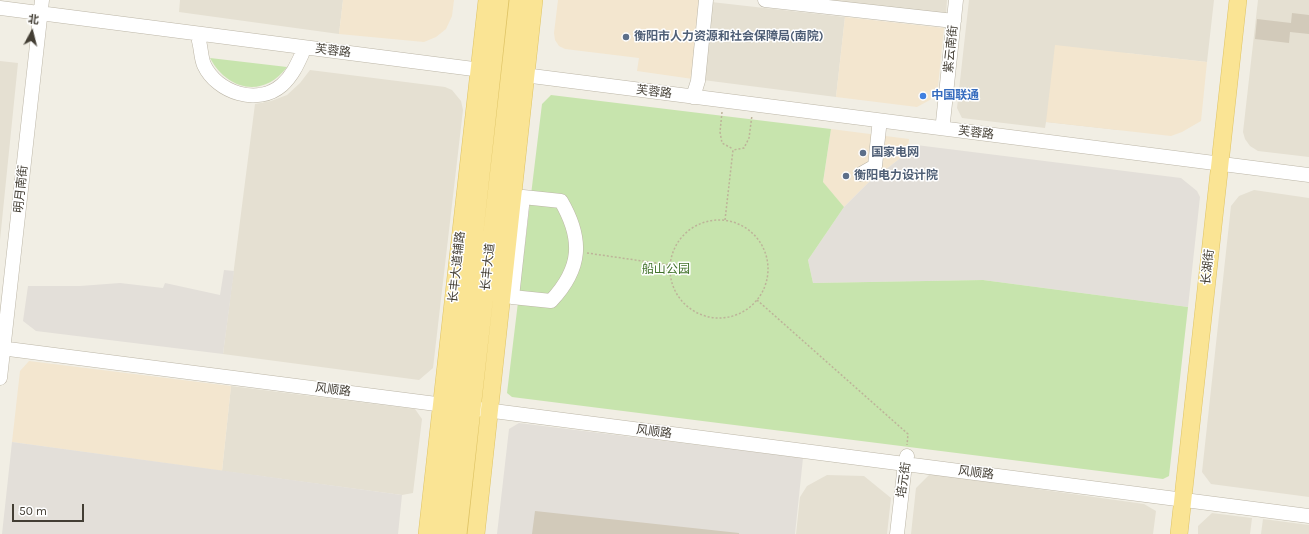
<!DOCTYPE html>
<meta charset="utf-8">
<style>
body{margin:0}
#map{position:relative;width:1309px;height:534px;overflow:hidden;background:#f1eee4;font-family:Karla,"Noto Sans SC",sans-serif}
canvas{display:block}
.north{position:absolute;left:12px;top:12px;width:40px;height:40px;-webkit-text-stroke:3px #fff;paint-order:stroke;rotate:7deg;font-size:11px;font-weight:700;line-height:16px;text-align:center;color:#433e34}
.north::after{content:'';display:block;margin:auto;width:14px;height:18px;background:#433e34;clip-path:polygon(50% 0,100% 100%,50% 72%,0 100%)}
.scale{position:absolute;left:12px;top:504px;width:72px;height:18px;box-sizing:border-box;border:2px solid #433e34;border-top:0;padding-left:5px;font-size:12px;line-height:14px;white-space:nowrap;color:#433e34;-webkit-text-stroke:3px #fff;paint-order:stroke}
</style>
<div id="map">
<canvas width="1309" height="534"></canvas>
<div class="north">北</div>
<div class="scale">50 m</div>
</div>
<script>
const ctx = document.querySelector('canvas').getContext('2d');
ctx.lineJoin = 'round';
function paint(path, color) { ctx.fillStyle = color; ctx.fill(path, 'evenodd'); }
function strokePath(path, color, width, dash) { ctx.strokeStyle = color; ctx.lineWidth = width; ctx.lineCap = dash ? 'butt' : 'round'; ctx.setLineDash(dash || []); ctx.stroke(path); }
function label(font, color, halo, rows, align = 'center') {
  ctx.font = font + ' Karla,"Noto Sans SC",sans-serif'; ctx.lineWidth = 3; ctx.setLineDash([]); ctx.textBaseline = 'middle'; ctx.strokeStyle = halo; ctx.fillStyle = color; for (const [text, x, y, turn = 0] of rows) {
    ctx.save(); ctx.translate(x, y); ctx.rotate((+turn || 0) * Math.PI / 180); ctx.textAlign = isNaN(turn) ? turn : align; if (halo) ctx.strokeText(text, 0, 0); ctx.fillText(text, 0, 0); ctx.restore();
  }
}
paint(new Path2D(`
 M180,0h163l-4,34 -160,-22z
 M815,0h132l-1,15z
 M969,0h245l-7,62 -81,-9 -8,77 -72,-8 -1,6 -83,-10 -5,-10z
 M1258,0h51v157l-51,-6 -8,-5 -5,-7 -2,-7z
 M711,2l134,15 -9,80 -133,-17z
 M0,61l18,2 -18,177z
 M310,70l135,17 7,3 9,11 2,9 -30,258 -14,12 -196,-26 32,-250 16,-3 16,-6 13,-12z
 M1254,190l55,8v299l-98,-13 -9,-12 29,-266 8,-10z
 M231,386l184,23 7,10 -9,74 -11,2 -180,-24z
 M930,474l214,30 12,7 -3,23h-242l5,-46z
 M827,475l37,1 27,22 -4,36h-91l4,-37 7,-11z
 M1212,513l40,5 -2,16h-52v-8z
 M1263,519l46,6v9h-48z`), '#e5e0d2');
paint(new Path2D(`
 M343,0h111l-2,16 -6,13 -10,8 -12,5 -85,-8z
 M558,0h143l-8,79 -56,-8 2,-13 -74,-9 -6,-3 -4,-6 -1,-7z
 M845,17l99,11 -7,68 -20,11 -81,-10z
 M1055,45l152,17 -6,59 -19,11 -11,4 -125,-14z
 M831,129l78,10 -2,14 -39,30 -24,24 -21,-24z
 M29,361l202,25 -9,85 -210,-29 8,-71z`), '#f3e6cf');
paint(new Path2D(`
 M908,144l273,34 16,13 3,6 -12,110 -205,-27 -170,3 -5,-23 36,-53 24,-24 39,-30z
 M224,270l10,1 -11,83 -187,-23 -13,-10 5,-35h52l40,-3 43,5 2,-5 55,12z
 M519,423l284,35 -8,76h-298l12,-105z
 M12,442l390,53 -4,39h-396z`), '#e3dfd9');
paint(new Path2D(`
 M210,58l77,9c-24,32 -60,23 -77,-9z
 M551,95l280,34 -8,53 21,25 -36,53 5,23 170,-3 205,27 -19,169 -6,3 -651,-82 -5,-4 35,-289z`), '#c7e4ad');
paint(new Path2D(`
 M1292,13l17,2v19l-19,-2 -1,11 -34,-4 2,-20 34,4z
 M535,511l204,22v1h-207z`), '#d2caba');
const minor = new Path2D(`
 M765,0l189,21
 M0,8l489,63
 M199,41c2,7 2,17 5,24 13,28 54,41 78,20 10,-9 15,-20 20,-31
 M516,74l793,101
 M693,97l5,-16 8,-81
 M943,122l13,-122
 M861,174l14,-8 4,-38
 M523,197l38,4c22,38 21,67 -10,100l-39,-4z
 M0,348l452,58
 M0,378l42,-378
 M478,409l831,107
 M897,534l8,-70 2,-8`);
const major = new Path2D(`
 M427,534l60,-534
 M442,534l58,-534
 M458,534l60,-534
 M476,534l58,-534
 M1179,534l59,-534`);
strokePath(minor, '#bcb6a7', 15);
strokePath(major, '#dec365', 18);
strokePath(new Path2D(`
 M722,112l-2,20 2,11 11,6
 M725,220l8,-70 11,-2 5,-10 3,-23
 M670 269a49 49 0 1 1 98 0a49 49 0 1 1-98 0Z
 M587,253l83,12
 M757,300l151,134 -1,11`), '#bdb399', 1.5, [2, 2]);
strokePath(minor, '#fff', 14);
strokePath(major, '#fae494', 17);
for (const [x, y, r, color] of [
 [626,37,4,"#5c6f8a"],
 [923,96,4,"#3f7fe0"],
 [863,153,4,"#5c6f8a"],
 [846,176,4,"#5c6f8a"]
]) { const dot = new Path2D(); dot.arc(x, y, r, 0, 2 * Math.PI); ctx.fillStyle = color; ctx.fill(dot); strokePath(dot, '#fff', 1.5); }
label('bold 12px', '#4e5e75', '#fff', [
 ["衡阳市人力资源和社会保障局(南院)",634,37],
 ["国家电网",871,153],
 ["衡阳电力设计院",854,176]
], 'left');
label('12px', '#433e34', '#fff', [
 ["紫云南街",951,49,-84],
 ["芙蓉路",333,51,7],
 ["芙蓉路",654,92,7],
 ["芙蓉路",976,133,7],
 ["明月南街",21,189,-84],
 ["长丰大道辅路",457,267,-84],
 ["长丰大道",488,267,-84],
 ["长湖街",1208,267,-84],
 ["风顺路",333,390,7],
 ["风顺路",654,432,7],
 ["风顺路",976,473,7],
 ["培元街",904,480,-82]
]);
label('bold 12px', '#366cbe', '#fff', [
 ["中国联通",931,96]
], 'left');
label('12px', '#40712a', '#fff', [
 ["船山公园",666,270]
]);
</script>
